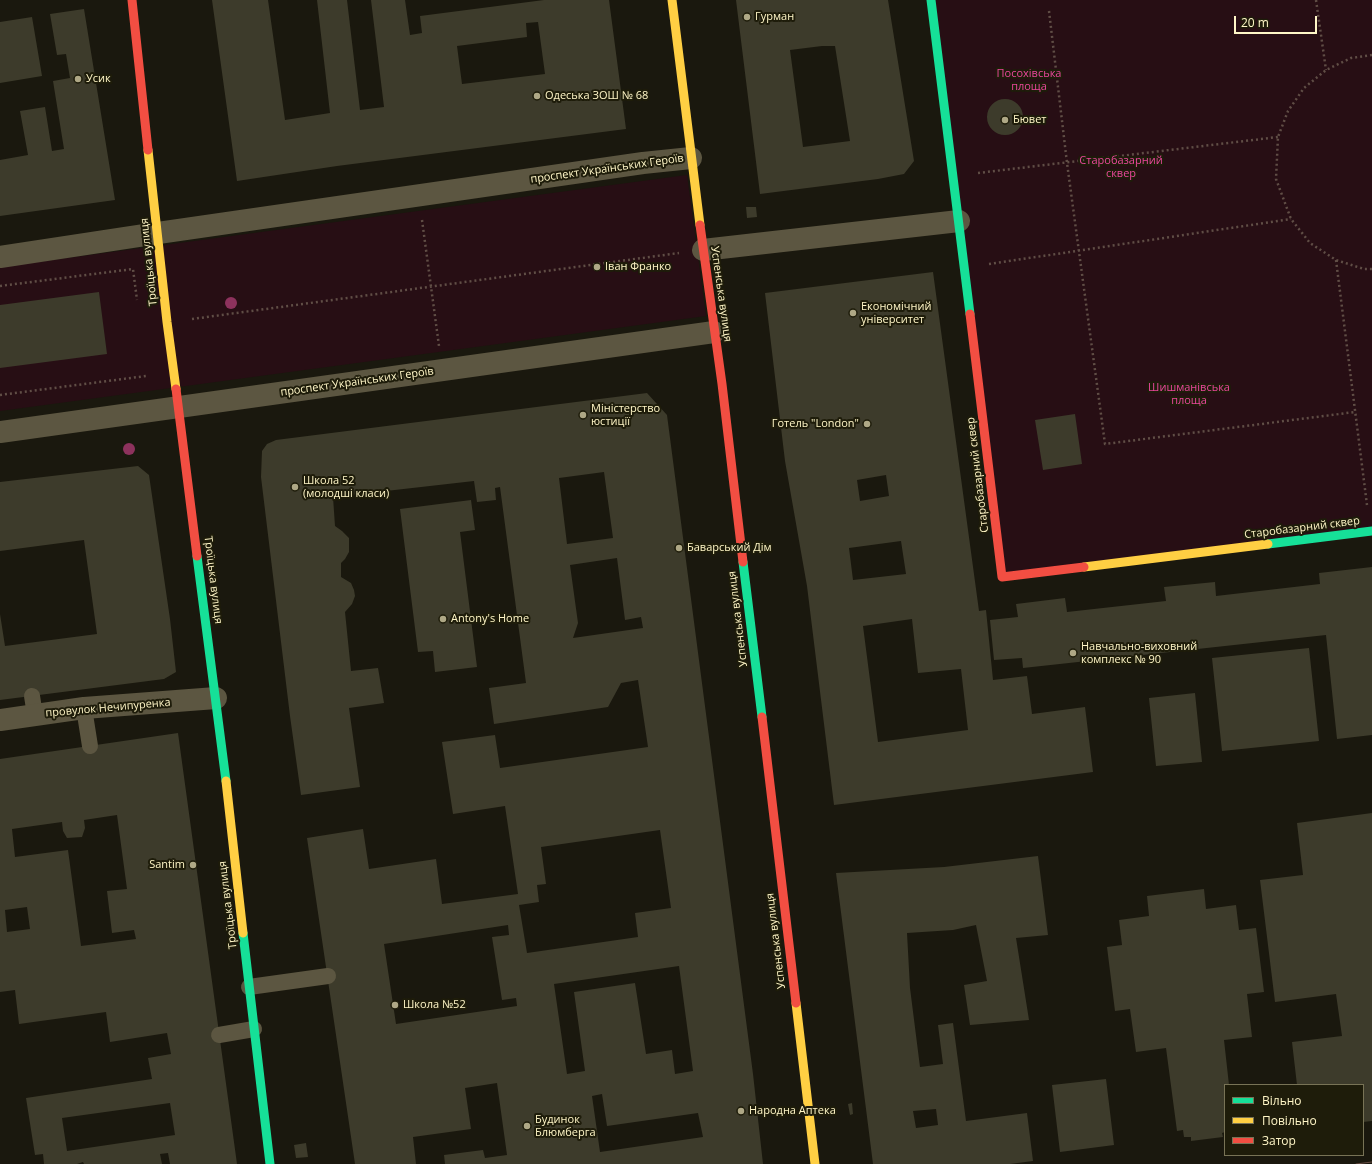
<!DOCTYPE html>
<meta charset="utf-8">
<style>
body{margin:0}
#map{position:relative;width:1372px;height:1164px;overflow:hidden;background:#1a180e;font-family:"Open Sans",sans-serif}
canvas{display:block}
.legend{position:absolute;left:1224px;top:1084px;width:140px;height:72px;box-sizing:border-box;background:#1e1c0a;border:1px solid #787356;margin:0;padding:5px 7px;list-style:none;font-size:12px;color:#fff6c7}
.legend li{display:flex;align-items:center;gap:8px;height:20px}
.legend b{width:20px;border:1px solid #787356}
.scale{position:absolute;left:1234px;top:16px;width:83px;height:18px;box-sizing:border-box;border:2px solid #fff6c7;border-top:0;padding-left:5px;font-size:12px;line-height:14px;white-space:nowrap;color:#fff6c7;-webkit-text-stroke:3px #1e1c0a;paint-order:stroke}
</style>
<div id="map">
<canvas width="1372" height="1164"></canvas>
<ul class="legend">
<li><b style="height:5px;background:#16e098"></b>Вільно</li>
<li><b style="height:5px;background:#ffcf43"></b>Повільно</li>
<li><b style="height:5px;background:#f24e42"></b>Затор</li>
</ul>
<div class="scale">20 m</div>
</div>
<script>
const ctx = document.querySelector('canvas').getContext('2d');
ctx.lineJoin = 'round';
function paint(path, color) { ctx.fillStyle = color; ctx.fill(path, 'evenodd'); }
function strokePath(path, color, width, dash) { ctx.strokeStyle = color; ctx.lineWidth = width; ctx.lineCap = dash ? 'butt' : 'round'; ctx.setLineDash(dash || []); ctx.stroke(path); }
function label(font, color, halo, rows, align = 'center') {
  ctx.font = font + ' "Open Sans",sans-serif'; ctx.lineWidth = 4; ctx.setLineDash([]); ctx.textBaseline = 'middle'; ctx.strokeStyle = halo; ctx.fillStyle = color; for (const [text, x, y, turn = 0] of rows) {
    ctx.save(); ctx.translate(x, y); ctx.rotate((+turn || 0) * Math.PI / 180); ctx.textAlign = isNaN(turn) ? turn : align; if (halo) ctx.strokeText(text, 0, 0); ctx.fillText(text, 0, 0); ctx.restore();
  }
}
paint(new Path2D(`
 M931,0h441v531l-370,46z
 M687,175l19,141 -706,95v-144z`), '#270e14');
paint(new Path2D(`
 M212,0h56l17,120 45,-7 -13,-113h30l13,110 24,-3 -13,-107h34l5,35 12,-2 -2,-17 124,-16h65l17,129 -289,37 -100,15zM538,22l7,52 -83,10 -5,-38 70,-9 -1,-14z
 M736,0h152l26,161 -10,13 -26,5 -118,15zM822,46h13l15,95 -47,6 -13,-97z
 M84,9l31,191 -115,16v-56l28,-5 -8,-44 25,-4 7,44 12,-2 -11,-68 17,-3 -4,-24 -9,1 -7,-41z
 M32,17l10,59 -42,7v-61z
 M987 117a18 18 0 1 1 36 0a18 18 0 1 1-36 0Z
 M746,207h10l1,10 -10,1z
 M933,272l46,339 7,-1 7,70 34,-4 5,38 53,-7 8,65 -259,33 -27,-219 -22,-125 -20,-168zM886,475l3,21 -29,5 -3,-21zM901,541l5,33 -53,6 -4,-32zM912,619l6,54 43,-4 7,61 -90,12 -15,-116z
 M99,292l8,62 -107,14v-63z
 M647,393l20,22 86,659 10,90h-318l-1,-9 39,-5 2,8 22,-3 -10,-72 -32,5 6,41 -58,8 3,27h-61l-48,-326 56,-9 6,40 67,-10 6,45 76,-10 -13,-88 -52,8 -11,-72 53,-7 5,33 148,-21 -10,-67 -17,3 -13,24 -114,17 -5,-36 37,-5 -26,-196 -5,1 1,12 -19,2 -3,-21 -141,16 2,29 7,5 7,7v14l-4,7 -4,4v14l10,6 3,7 1,6 -3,8 -7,8 6,59 27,-3 6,35 -35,5 11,79 -59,8 -11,-79 -29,-239 1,-26 5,-7 9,-4zM604,472l9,66 -46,6 -8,-66zM617,558l8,62 16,-3 2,11 -70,10 5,-15 -8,-58zM660,830l11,78 -36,5 3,24 -111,16 -8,-48 20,-3 -2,-17 9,-1 -5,-37zM508,925l1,10 -17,2 10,63 14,-2 1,8 -121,18 -12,-80zM679,966l14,105 -18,3 -3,-24 -26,4 -11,-71 -61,9 11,79 -18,3 -13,-90zM602,1094l5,32 91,-13 5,24 -103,15 -8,-56z
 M1075,414l7,50 -39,6 -8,-50z
 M138,466l11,9 21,144 6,53 -12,7 -164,21v-86l5,32 92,-12 -13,-94 -84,11v-69z
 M471,500l4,30 -15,2 17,135 -42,5 -2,-21 -15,1 -18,-143z
 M1372,567v168l-35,4 -11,-104 -303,33 -1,-10 -28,2 -4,-40 28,-3 -2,-13 49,-6 2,14 99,-11 -2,-14 51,-5 1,14 104,-12 -1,-11z
 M1309,648l10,93 -97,10 -10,-93z
 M1195,693l7,69 -46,4 -7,-68z
 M178,733l59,431h-67l-2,-11 -8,1 2,10h-78l-1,-2 -6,2h-33l-1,-10 -8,1 -9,-57 126,-19 -4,-21 23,-4 -4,-21 -57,9 -4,-30 -87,12 -4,-34 -15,2v-233zM117,815l10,74 -20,2 5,42 22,-3 2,9 -55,7 -13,-96 -53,7 -3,-28 50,-7 1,9 4,7 15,-1 3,-9 -1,-8zM27,907l3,22 -23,3 -2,-22zM170,1103l5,32 -108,16 -5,-33z
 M1372,813v308l-9,1v-37h-66l-5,-43 50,-6 -6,-42 -61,8 -15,-122 43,-5 -6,-52z
 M1038,856l10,79 -32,3 13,82 -59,5 -6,-40 23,-4 -11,-56 -23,5 -46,3 3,55 10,79 23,-3 -5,-39 15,-2 13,98 61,-8 6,48 -23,3h-137l-37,-291 108,-6zM936,1109l2,16 -22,3 -3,-17z
 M1204,889l2,20 30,-4 3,25 17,-2 8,64 -17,2 5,43 -28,3 5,45h-4v47l-3,1 1,4 -32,4v-4h-7l-1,-7 -6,1 -11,-83 -30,4 -6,-43 -15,2 -8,-64 15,-2 -3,-25 30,-4 -2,-20z
 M1106,1079l8,66 -54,7 -8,-67z
 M852,1103l1,11 -3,1 -2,-11z
 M306,1143l2,14 -12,1 -2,-13z`), '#3d3b2b');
strokePath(new Path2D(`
 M1316,0l10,70
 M1049,11l18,152 38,281 250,-32
 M1372,55l-21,3 -25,12 -22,18 -16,23 -10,26 -2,42 15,40 19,24 26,17 28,9h8
 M978,173l300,-36
 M422,220l17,126
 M1336,260l31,245
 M989,264l302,-45
 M0,286l133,-17 4,31
 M192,319l487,-66
 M0,395l146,-19v-2`), '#604e46', 2.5, [2, 3]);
strokePath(new Path2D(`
 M32,696l3,19
 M84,708l6,38
 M249,987l79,-11
 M219,1035l35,-6`), '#5c5641', 16);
strokePath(new Path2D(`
 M703,250l256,-29
 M0,257l158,-24 485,-70 48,-5
 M0,432l714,-100
 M0,720l84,-12 132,-10`), '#5c5641', 22);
strokePath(new Path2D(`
 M931,0l39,314
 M1268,544l104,-13
 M197,556l29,225
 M743,562l19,155
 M243,933l27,231`), '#16e098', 9);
strokePath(new Path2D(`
 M672,0l28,225
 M148,150l19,172 9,67
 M1084,567l184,-23
 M226,781l17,152
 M796,1003l19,161`), '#ffcf43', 9);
strokePath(new Path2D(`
 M132,0l16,150
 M700,225l22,159 21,178
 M970,314l32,263 82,-10
 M176,389l21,167
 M762,717l34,286`), '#f24e42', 9);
strokePath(new Path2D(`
 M1356,1164l16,-2`), '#674b43', 1);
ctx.fillStyle = '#8d325d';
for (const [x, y] of [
 [231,303],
 [129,449]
]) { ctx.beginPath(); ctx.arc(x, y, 6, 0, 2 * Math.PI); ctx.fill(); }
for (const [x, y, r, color] of [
 [747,17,4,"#afa886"],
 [78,79,4,"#afa886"],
 [537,96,4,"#afa886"],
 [1005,120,4,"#afa886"],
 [597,267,4,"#afa886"],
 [853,313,4,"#afa886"],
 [583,415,4,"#afa886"],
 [867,424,4,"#afa886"],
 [295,487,4,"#afa886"],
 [679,548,4,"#afa886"],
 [443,619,4,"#afa886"],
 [1073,653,4,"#afa886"],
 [193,865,4,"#afa886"],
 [395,1005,4,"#afa886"],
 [741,1111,4,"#afa886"],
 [527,1126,4,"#afa886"]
]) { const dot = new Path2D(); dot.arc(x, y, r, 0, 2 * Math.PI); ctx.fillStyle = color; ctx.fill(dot); strokePath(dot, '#1e1c0a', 1.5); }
label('11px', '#fff6c7', '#1e1c0a', [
 ["Гурман",755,17],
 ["Усик",86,79],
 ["Одеська ЗОШ № 68",545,96],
 ["Бювет",1013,120],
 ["Іван Франко",605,267],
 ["Економічний",861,307],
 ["університет",861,320],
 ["Міністерство",591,409],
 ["юстиції",591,422],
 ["Готель \"London\"",859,424,"right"],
 ["Школа 52",303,481],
 ["(молодші класи)",303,494],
 ["Баварський Дім",687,548],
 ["Antony's Home",451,619],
 ["Навчально-виховний",1081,647],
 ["комплекс № 90",1081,660],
 ["Santim",185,865,"right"],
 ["Школа №52",403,1005],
 ["Народна Аптека",749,1111],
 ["Будинок",535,1120],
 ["Блюмберга",535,1133]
], 'left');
label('11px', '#eb479d', '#1e1c0a', [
 ["Посохівська",1029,74],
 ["площа",1029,87],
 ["Старобазарний",1121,161],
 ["сквер",1121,174],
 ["Шишманівська",1189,388],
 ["площа",1189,401]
]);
label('11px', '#fff6c7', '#1e1c0a', [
 ["проспект Українських Героїв",607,169,-8],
 ["Троїцька вулиця",149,262,-96],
 ["Успенська вулиця",721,294,82],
 ["проспект Українських Героїв",357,382,-8],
 ["Старобазарний сквер",978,475,-97],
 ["Старобазарний сквер",1302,528,-7],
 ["Троїцька вулиця",213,580,83],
 ["Успенська вулиця",738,619,-97],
 ["провулок Нечипуренка",108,708,-5],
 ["Троїцька вулиця",228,905,-97],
 ["Успенська вулиця",776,941,-97]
]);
</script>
